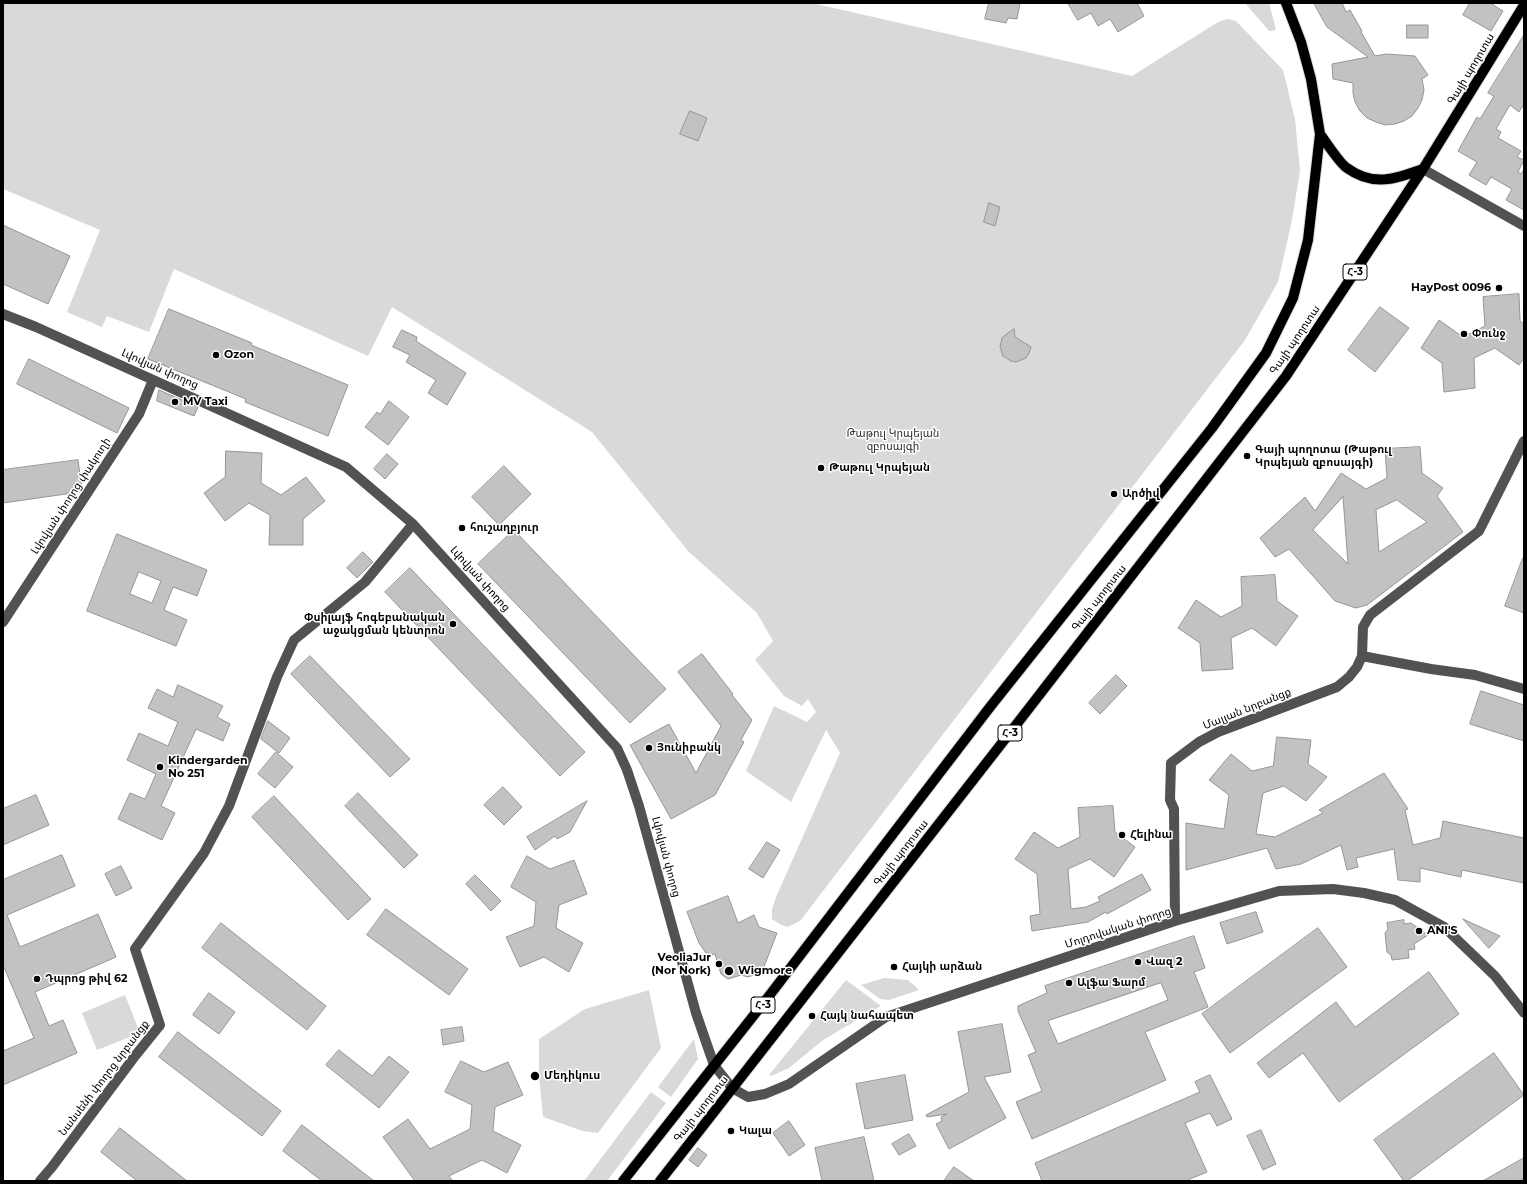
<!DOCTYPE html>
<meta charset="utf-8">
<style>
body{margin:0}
#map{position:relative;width:1527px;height:1184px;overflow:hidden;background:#fff;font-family:Montserrat,sans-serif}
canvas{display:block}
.frame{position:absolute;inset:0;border:4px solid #000;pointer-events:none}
</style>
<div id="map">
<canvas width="1527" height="1184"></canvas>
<div class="frame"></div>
</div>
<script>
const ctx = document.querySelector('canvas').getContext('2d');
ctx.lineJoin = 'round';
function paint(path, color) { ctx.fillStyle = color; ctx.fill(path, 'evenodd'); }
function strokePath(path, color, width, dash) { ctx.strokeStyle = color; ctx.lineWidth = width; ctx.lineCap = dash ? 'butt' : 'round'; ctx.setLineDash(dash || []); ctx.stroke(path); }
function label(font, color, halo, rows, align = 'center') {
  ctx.font = font + ' Montserrat,"Noto Sans Armenian",sans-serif'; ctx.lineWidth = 3; ctx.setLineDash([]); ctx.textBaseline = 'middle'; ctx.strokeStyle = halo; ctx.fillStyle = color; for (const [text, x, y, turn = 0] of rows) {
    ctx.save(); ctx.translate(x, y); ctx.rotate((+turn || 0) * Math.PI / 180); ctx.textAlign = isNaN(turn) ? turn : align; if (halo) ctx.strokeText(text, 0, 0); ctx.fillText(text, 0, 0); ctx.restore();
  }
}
paint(new Path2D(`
 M3,3h809l320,73 86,-54 9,-3 9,2 47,49 12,49 5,52 -9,54 -13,57 -33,58 -445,581 -12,6 -7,-2 -9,-6v-10l4,-12 64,-144 -14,-23 -35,72 -45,-31 28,-65 33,16 9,-10 -8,-13 -6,7 -18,-10 -29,-36 18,-19 -16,-28 -69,-62 -96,-119 -200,-125 -24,49 -194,-87 -25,63 -42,-16 -5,11 -35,-15 33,-82 -97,-41z
 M1245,3h24l7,26 -3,2h-4z
 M884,978l24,2 11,10 -30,10 -9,-1 -19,-14z
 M846,980l35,26 -58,34 -34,28 -18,8 -2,-1z
 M649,990l12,58 -63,85 -15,-2 -40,-14 -4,-41v-37l46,-30z
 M125,995l15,38 -43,17 -15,-37z
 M694,1039l4,20 -27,38 -13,-10z
 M651,1092l15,11 -59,78h-23z`), '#d9d9d9');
const building = new Path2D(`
 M989,3h31l-3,16 -9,-1 -2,5 -21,-4z
 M1068,3h69l7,13 -26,16 -8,-13 -12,7 -7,-13 -13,7z
 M1314,3h28l4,9 4,-2 12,21 -1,1 14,24 11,-2 29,2 13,19 -6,4 2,11 -2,10 -4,8 -6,8 -8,5 -9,3 -10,1 -9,-3 -9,-4 -7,-7 -5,-9 -2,-9v-10l-20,-4 -1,-15 36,-7 -41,-30z
 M1470,3h20l13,8 -12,20 -28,-16z
 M1407,25h21v13h-21z
 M1524,35v69l-5,8 -9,-7 -14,24 5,3 -3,6 23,13 -4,6 7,3 -6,12 3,2 3,-5v41l-18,-10 6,-11 -21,-12 -5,8 -17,-10 8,-13 -19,-11 19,-34 3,2 14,-23 -6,-3z
 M690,111l17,7 -9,23 -18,-7z
 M989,203l11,4 -5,19 -11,-4z
 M3,225l67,31 -22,48 -45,-20z
 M1519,294l1,27 4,3v34l-5,7 -24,-17 -21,10 1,30 -31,4 -2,-29 -21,-15 18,-28 24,17 22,-11 -2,-29z
 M1380,307l29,21 -34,44 -27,-22z
 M169,309l83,34 -1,2 97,40 -20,51 -83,-34 1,-3 -98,-40z
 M1014,329l1,8 16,10 -2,6 -3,5 -10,4 -5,-1 -8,-5 -3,-9 2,-9z
 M402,330l15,7 -1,4 50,32 -19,32 -19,-12 8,-13 -30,-18 4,-7 -17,-8z
 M29,359l100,49 -12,25 -100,-49z
 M159,390l39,17 -4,9 -37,-15z
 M389,401l20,16 -21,28 -23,-18 12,-15 3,2z
 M1420,447l2,26 21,15 -6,8 26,36 -96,73 -11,3 -21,-7 -46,-52 -14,8 -15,-19 45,-41 10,14 26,-38 25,16 21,-11 -2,-29zM1343,497l5,67 -35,-34zM1397,500l30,22 -48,30 -3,-42z
 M226,451l36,2 -1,30 20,12 25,-18 19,24 -22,18v26h-34l1,-30 -21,-12 -24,18 -21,-28 21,-16z
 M387,454l11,10 -13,15 -11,-10z
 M78,460l4,29 -2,3 -77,11v-33z
 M504,466l27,28 -32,31 -27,-28z
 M514,530l152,159 -36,34 -152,-159z
 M117,534l90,36 -10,26 -24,-9 -9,23 23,10 -11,26 -89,-35zM139,572l22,9 -9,22 -22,-9z
 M363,552l10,10 -16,16 -10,-10z
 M1523,558h1v55l-19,-7z
 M410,568l175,184 -25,24 -175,-184z
 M1275,575l2,26 21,15 -22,30 -24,-18 -21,10 2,31 -31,2 -2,-28 -22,-15 18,-28 25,17 21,-11 -1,-29z
 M702,654l31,40 -1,1 20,25 -11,20 3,2 -29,53 -44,24 -41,-74 39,-21 27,49 25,-47 -43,-54z
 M310,656l100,103 -20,18 -99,-103z
 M1116,675l11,11 -27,28 -11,-11z
 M178,685l45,21 -6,11 13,7 -7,17 -27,-12 -35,77 14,7 -13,27 -44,-21 12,-26 15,6 11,-25 -29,-14 12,-27 29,13 10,-24 -30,-14 9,-19 16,8z
 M1481,691l43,14v36l-54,-17z
 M268,721l22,17 -11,15 -18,-14z
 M1277,737l34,3 -3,24 19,13 -21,24 -22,-15 -21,7 -7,41 19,3 48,-24 -4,-3 65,-37 24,36 -3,1 8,35 27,-7 3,-17 81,17v45l-62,-13 -1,7 -41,-9v14l-22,-2 -4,-31 -38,9 2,9 -11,3 -6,-25 -40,19 -25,5 -9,-21 -81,22v-47l38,6 5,-34 -20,-15 22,-26 21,17 21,-5z
 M276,752l17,15 -18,21 -17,-14z
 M503,787l19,20 -18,18 -20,-20z
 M358,793l60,62 -14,13 -59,-62z
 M36,795l13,30 -46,20v-36z
 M274,796l97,103 -23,21 -96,-103z
 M587,801l-17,31 -13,7 -2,-3 -20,14 -8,-13z
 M1113,806l2,26 20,15 -21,30 -24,-18 -22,10 3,40 15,-2 14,-6 -2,-4 44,-23 9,16 -44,24 -1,-2 -18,10 -56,9 -2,-15 10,-2 -3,-40 -22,-15 19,-27 24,16 22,-11 -2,-29z
 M767,842l13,8 -17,28 -14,-9z
 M62,855l13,31 -68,29 13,32 78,-33 18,43 -81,35 14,34 14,-6 14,33 -74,32v-34l31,-13 -31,-73v-85z
 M527,856l23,13 24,-9 13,34 -28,11 -3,23 27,15 -14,29 -25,-15 -24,10 -14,-30 28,-11 2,-24 -25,-15z
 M121,866l11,22 -16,8 -11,-22z
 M475,875l26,26 -10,10 -25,-27z
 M728,896l10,27 16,-8 5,12 18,6 -15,39 -14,5 -7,-2 -13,4 -7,-5 -6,-20 -7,2 -9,-13 -12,-31z
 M386,909l82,60 -19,26 -82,-60z
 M1256,912l7,20 -36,12 -7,-21z
 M1463,919l37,17 -11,12z
 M1404,920v4l7,-1 17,12 -14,9 1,5 -7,1 1,8 -17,2 -1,-5 -4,-3 -2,-19 3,-4 -1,-6z
 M221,923l105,83 -19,24 -105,-82z
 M1318,928l29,39 -117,86 -28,-39z
 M1194,936l11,32 -11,4 14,35 -63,25 21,48 -134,59 -16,-37 26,-11 -14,-36 8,-3 -18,-41v-5l29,-13 -2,-7zM1161,983l7,17 -110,44 -10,-23z
 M1429,972l30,42 -120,88 -36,-49 -34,25 -12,-15 79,-61 19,25z
 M209,993l26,19 -16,22 -26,-19z
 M1002,1024l9,48 -27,5 22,41 -57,31 -13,-25 6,-3 -1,-4 6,-3 -20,3 -1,-2 43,-23 -11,-60z
 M462,1027l2,14 -21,4 -2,-15z
 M178,1032l103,79 -19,25 -103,-79z
 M339,1050l33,26 17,-20 20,16 -30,36 -53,-43z
 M1494,1053l30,42 -117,86h-3l-30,-41z
 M461,1061l23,11 24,-10 15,33 -28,12 -2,24 28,14 -14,28 -25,-13 -33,16 4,5h-38l-32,-44 25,-18 22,30 40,-20 2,-24 -27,-13z
 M905,1075l8,45 -48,9 -9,-45z
 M1210,1075l22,44 -15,7 -7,-13 -25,10 22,49 -22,9h-143l-7,-18 165,-71 -5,-10z
 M789,1121l16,24 -16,11 -16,-23z
 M302,1125l72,56h-52l-39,-30z
 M120,1128l67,53h-50l-36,-29z
 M1261,1130l15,34 -13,6 -16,-34z
 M909,1134l7,12 -17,9 -7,-11z
 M864,1137l10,44h-52l-7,-33z
 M698,1148l9,7 -9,12 -9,-7z
 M1524,1158v20l-5,3h-36z
 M954,1167l20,14h-30z`);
paint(building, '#c2c2c2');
strokePath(building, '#969696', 1);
const major = new Path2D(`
 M1320,134c6,8 20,30 27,34 26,19 49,11 76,1
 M623,1181l146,-185 221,-289 222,-279 54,-75 27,-55 15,-58 12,-106 -9,-55 -10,-37 -15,-39
 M660,1181l356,-456 270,-349 137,-207 101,-164`);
strokePath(major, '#dbdbdb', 12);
strokePath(new Path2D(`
 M1423,169l101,57
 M3,314l33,13 310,140 67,57 204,224 10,22 12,36 57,207 18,52 18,23 16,9 17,-3 24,-10 97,-67 289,-96 104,-30 54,-2 31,4 31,7 49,27 51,49 29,37
 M3,622l136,-208 14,-34
 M1362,656l69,13 44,6 49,14
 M1175,921l-1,-112 -4,-9 1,-37 28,-21 19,-10 119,-45 12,-10 8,-10 5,-11 1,-29 7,-12 109,-84 45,-90
 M40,1181l12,-14 83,-111 25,-31 -25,-76 69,-96 25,-47 48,-129 17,-37 71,-58 48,-58`), '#525252', 10);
strokePath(major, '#000', 10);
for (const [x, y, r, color] of [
 [1499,288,4,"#000"],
 [1464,334,4,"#000"],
 [216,355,4,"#000"],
 [175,402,4,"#000"],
 [1247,456,4,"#000"],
 [821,468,4,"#000"],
 [1114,494,4,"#000"],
 [462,528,4,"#000"],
 [453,624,4,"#000"],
 [649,748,4,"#000"],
 [160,767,4,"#000"],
 [1122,835,4,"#000"],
 [1419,931,4,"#000"],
 [1138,962,4,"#000"],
 [719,964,4,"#000"],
 [894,967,4,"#000"],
 [729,971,5,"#000"],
 [37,979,4,"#000"],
 [1069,983,4,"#000"],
 [812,1016,4,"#000"],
 [535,1076,5,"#000"],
 [731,1131,4,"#000"]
]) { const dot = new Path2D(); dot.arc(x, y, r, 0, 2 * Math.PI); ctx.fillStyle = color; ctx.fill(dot); strokePath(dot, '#fff', 1.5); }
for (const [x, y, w] of [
 [1355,272,24],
 [1010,733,24],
 [763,1005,24]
]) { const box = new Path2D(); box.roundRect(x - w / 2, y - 8, w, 16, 3); ctx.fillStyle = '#fff'; ctx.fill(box); strokePath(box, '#000', 1); }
label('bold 10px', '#000', null, [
 ["Հ-3",1355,272],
 ["Հ-3",1010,733],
 ["Հ-3",763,1005]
]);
label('11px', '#000', '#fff', [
 ["Գայի պողոտա",1471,69,-59],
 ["Գայի պողոտա",1295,340,-56],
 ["Լվովյան փողոց",160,369,24],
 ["Լվովյան փողոց փակուղի",71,496,-57],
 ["Լվովյան փողոց",480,579,48],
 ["Գայի պողոտա",1099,598,-52],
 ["Մալյան նրբանցք",1247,709,-22],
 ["Գայի պողոտա",901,853,-52],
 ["Լվովյան փողոց",666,857,75],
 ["Մոլդովական փողոց",1118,928,-18],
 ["Նանսենի փողոց նրբանցք",104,1078,-53],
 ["Գայի պողոտա",701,1109,-52]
]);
label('bold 11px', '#000', '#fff', [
 ["HayPost 0096",1491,288,"right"],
 ["Փունջ",1472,334],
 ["Ozon",224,355],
 ["MV Taxi",183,402],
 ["Գայի պողոտա (Թաթուլ",1255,450],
 ["Կրպեյան զբոսայգի)",1255,463],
 ["Թաթուլ Կրպեյան",829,468],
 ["Արծիվ",1122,494],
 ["հուշաղբյուր",470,528],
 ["Փսիլայֆ հոգեբանական",445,618,"right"],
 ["աջակցման կենտրոն",445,631,"right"],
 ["Յունիբանկ",657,748],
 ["Kindergarden",168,761],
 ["No 251",168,774],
 ["Հելինա",1130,835],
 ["ANI'S",1427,931],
 ["VeoliaJur",711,958,"right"],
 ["(Nor Nork)",711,971,"right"],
 ["Վազ 2",1146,962],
 ["Հայկի արձան",902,967],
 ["Wigmore",738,971],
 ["Դպրոց թիվ 62",45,979],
 ["Ալֆա Ֆարմ",1077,983],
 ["Հայկ նահապետ",820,1016],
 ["Մեդիկուս",544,1076],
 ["Կալա",739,1131]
], 'left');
label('11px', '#303030', '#fff', [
 ["Թաթուլ Կրպեյան",893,434],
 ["զբոսայգի",893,447]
]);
</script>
